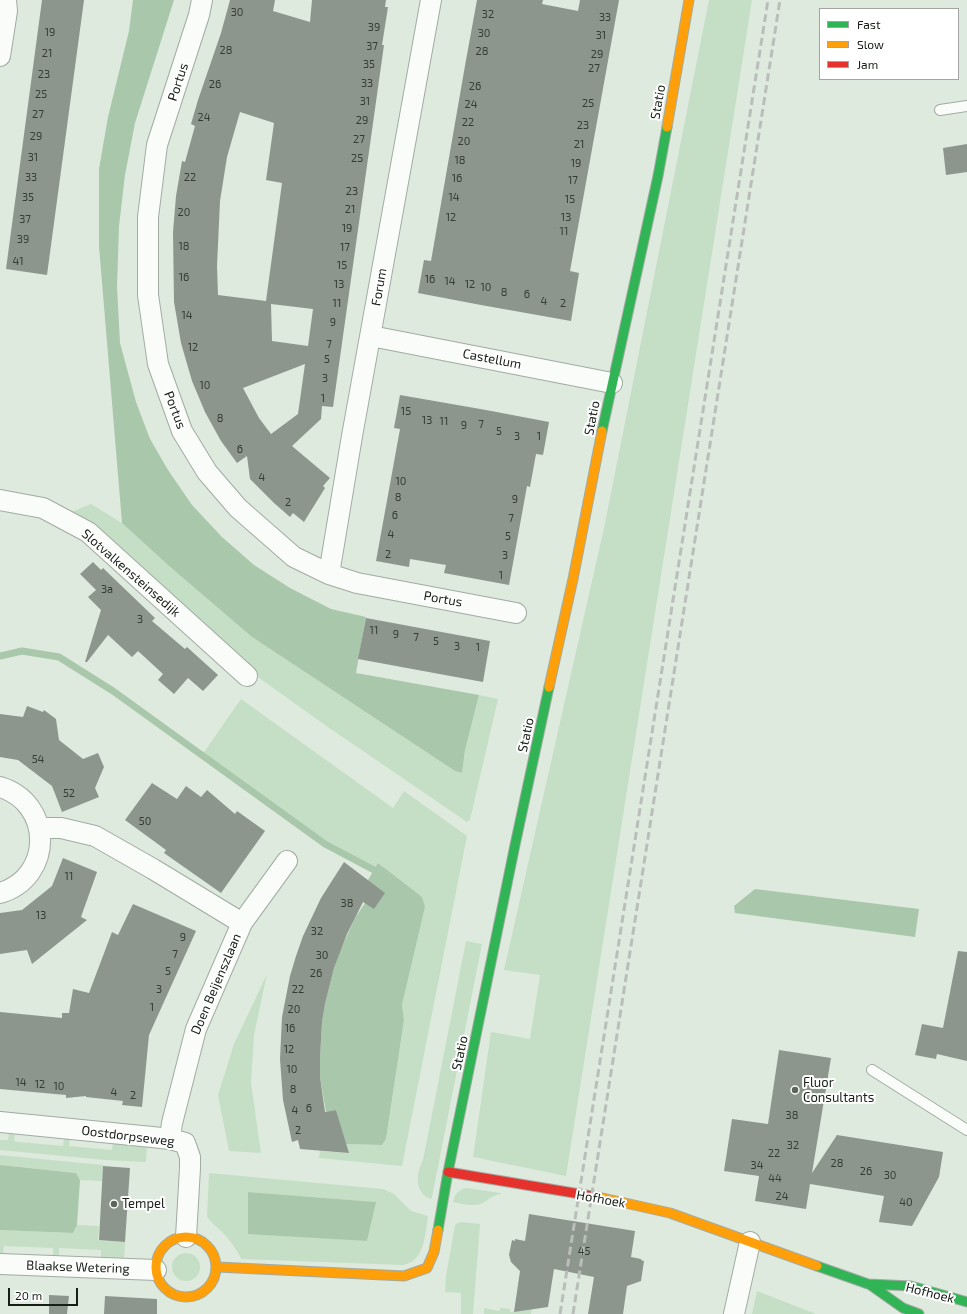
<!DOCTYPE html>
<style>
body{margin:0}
#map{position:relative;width:967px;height:1314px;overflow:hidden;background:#deeade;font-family:"Exo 2",sans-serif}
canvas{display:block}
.legend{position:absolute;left:819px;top:8px;width:140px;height:72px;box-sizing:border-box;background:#fff;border:1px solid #a2a5a2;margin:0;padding:5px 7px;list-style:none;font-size:12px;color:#161e16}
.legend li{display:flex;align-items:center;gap:8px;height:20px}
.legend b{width:20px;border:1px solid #a2a5a2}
.scale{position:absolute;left:8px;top:1288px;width:70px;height:18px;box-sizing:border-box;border:2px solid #161e16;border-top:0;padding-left:5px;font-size:12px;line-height:14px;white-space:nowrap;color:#161e16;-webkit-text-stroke:3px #fff;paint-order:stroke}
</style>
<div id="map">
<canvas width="967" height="1314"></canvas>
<ul class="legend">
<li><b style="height:5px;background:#30b455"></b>Fast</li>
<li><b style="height:5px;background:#ff9f0a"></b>Slow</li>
<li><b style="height:5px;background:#e5322d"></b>Jam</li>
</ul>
<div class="scale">20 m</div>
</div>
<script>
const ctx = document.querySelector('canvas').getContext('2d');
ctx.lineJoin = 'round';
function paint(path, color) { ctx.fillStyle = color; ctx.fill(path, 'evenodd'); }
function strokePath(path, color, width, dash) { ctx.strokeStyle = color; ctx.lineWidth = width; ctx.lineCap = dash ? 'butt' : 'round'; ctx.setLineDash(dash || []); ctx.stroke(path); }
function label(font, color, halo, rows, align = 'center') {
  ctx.font = font + ' "Exo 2",sans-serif'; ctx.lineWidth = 4; ctx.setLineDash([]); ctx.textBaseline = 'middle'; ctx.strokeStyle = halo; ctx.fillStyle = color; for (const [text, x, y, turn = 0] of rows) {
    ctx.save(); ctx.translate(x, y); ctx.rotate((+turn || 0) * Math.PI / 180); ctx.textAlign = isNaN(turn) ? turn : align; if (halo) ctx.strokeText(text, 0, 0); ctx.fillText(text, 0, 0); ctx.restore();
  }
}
paint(new Path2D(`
 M709,0h43l-186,1176 -93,-19 18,-125 39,7 10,-64 -36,-5 100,-442z
 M91,504l31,19 47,43 83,71 203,134 7,2 3,-23 14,-55 19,4 -28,121 -3,2 -142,-97 -70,-50 1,-4 -20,-15 -165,-144z
 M241,699l152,109 11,-17 63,45 -65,330 -83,-8 1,-7 28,2 -2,-9 36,1 4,-6 18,-119 -2,-15 23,-98 -46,-44 -5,7 -49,-26 -123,-89z
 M466,941l16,3 -50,253 -1,2c-17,-6 -15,-26 -8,-39z
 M267,974l-13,61 -3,48 10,70 -32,-2 -11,-56 16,-51z
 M9,1132h6l-1,9 5,1 44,4 1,-9 6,1 -1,8 43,4 1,-8 34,3 -1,17 -41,-2 -105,-10v-10h8z
 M0,1155l103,10 -1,16 -22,-1 -4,-7 -76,-8z
 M209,1173l174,16 11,5 17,17 17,5c-3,19 -3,45 -25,49l-162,-6c-1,-6 -16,-25 -21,-29 -5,-5 -10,-8 -13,-14zM248,1192l127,10 -8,39 -119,-8z
 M466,1188l35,5v1c-8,1 -12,5 -18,9 -9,4 -21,1 -30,-1 2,-8 5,-12 13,-14z
 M462,1222l18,2 -7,90h-12v-21l-16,-1 1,-16 9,-51 3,-2z
 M77,1225l22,1 -1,14 27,2 -1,18 -23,-1v-9l-42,-2v9h-6v-9l-49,-2 -1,9h-3v-25l73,3z
 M172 1267a14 14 0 1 1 28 0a14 14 0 1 1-28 0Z
 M757,1291l59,23h-64z
 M484,1308l15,3 2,-3 9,1v3l22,-3 -1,5h-47z`), '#c5dfc6');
paint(new Path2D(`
 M133,0h41l-39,123 -10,52 -6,51 -2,61 3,56 16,59 14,37 18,31 24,35 30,32 32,28 36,23 41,21 35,8 -10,56 123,22 -14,55 -3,23 -7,-2 -203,-134 -83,-71 -47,-43 -23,-277v-77l9,-52 21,-86z
 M378,863l44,34 3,10 -23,98 2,15 -18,119 -4,6 -36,-1 -10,-34 -10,2 -6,-35v-19l2,-36 3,-18 9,-36 6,-17 15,-33 10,-15 3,-23z
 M755,889l164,20 -4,28 -180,-24 -1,-7z
 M0,1165l76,8 4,7 -3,45 -4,8 -73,-3z
 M248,1192l128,10 -9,39 -119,-7z`), '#a9c7aa');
strokePath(new Path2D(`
 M0,656l22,-5 37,6 54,34 212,153 49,26`), '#a9c7aa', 7);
paint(new Path2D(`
 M42,0h42l-37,275 -41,-6z
 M230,0h45l-2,11 37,11 2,-22h74l-1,7h3l-6,38h2l-51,362 -11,-1 -1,13 -29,27 38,32 -7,8 2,2 -21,34 -11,-9 -3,4 -16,-14 -24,-24 -3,-23 -10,7 -16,-22 -16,-29 -13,-31 -11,-38 -7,-41 -1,-70 3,-36 6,-35 3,1 10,-36 -4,-2 7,-24 23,-67zM240,112l34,11 -8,57 16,3 -16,118 -48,-6 -1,-29 3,-65 7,-44zM271,304l42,5 -5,37 -36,-5zM305,364l-7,50 -27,20 -12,-16 -16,-30z
 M477,0h66l-1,4 36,7 2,-11h39l-49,271 9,2 -8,48 -90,-16 -63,-12 6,-33 7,1 35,-201z
 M967,144v28l-21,3 -3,-27z
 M400,395l86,15 63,12 -6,33 -7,-1 -6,33 -3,-1 -18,99 -65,-12 2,-8 -36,-6 -1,8 -33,-6 24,-132 -6,-1z
 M93,562l8,8 2,-2 52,50 -3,3 33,28 2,-2 31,28 -15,16 -15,-13 -14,16 -16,-14 5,-6 -25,-23 -6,6 -24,-22 -21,27h-2l16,-52 -13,-13 8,-7 -16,-16z
 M366,618l124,23 -7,41 -125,-23z
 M27,706l16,6 1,-2 12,9 3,21 24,19 15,-6 6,14 -9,21 4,9 -37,15 -10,-26 -34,-26 -18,-3v-43l23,3z
 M152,783l25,16 9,-13 15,11 6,-7 28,24 2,-3 28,20 -44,62 -57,-40 2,-3 -41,-30z
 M63,858l34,14 -16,45 6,3 -55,44 -5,-14 -27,4v-41l22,-3 30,-24z
 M344,862l41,31 -11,16 -11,-7 -16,32 -13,34 -9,36 -3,18 -2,36v19l5,35 11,-2 13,43 -49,-4 -2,-9 -6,2 -9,-42 -3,-41 2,-42 8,-41 6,-20 7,-20 18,-38z
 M133,904l63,27 -47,104 -7,72 -20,-2 1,-4 -37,-4v-1l-20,2v-3l-66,-6v-77l62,6v-5h7l4,-24 16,4 23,-61 6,3z
 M958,951l9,1v109l-30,-7 -1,5 -21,-4 7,-31 21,4z
 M779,1050l52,8 -19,115 25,-38 106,17 -4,25 -27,49 -33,-4 5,-26 -74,-12 -4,25 -51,-8 4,-25 -35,-5 8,-52 36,5z
 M103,1166l27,2 -5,74 -26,-2z
 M529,1214l106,17 -4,26 10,2v1l3,1 -3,20 -14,5 -4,28h-35l6,-37 -40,-8 -6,38 -34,5 6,-41 -9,-9 -2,-7 3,-15 3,1v-2l10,2z
 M49,1295l20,1 -2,18h-18z
 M105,1296l52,3v15h-53z`), '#8d968d');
const lane = new Path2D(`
 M940,110l27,-4
 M872,1070l95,60`);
const street = new Path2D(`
 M202,0l-3,15 -42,130 -9,72v78l10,69 24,67 25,41 31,36 56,49 35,17 28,9 159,30
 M0,56l7,-45 -1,-11
 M371,336l241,47
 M0,500l43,8 45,24 159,144
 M329,574l23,-138 79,-436
 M0,787c53,16 54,90 0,106
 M39,828h22l34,8 58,33 89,54
 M0,1122l152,15 18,2 15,4 5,14v11l-4,69
 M170,1139l2,-16 24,-94 46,-106 45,-62
 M0,1264l156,6
 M734,1314l16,-72`);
const fast = new Path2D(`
 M602,431l56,-255 9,-49
 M438,1230l10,-58 67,-327 34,-158
 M817,1266l51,18 43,2 56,16
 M869,1284l34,24 16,6`);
const slow = new Path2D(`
 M667,127l22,-127
 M549,687l24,-108 29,-148
 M598,1197l72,16 147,53
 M156 1267a30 30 0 1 1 60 0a30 30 0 1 1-60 0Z
 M217,1267l187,9 23,-8 7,-16 4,-22`);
const jam = new Path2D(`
 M448,1172l150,25`);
strokePath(lane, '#a2aba2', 12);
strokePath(street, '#a2aba2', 22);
strokePath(fast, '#a2aba2', 11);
strokePath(slow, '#a2aba2', 11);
strokePath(jam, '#a2aba2', 11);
strokePath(lane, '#fafcfa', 10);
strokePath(street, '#fafcfa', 20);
strokePath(fast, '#30b455', 9);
strokePath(slow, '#ff9f0a', 9);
strokePath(jam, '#e5322d', 9);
strokePath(new Path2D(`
 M560,1314l208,-1314
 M573,1314l207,-1314`), '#babeba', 3, [8, 4]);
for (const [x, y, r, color] of [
 [795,1090,4,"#5c655c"],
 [114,1204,4,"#5c655c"]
]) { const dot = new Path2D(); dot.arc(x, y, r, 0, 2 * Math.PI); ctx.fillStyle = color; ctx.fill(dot); strokePath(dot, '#fff', 1.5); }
label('11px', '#343c34', null, [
 ["30",237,12],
 ["32",488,14],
 ["33",605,17],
 ["39",374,27],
 ["19",50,32],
 ["30",484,33],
 ["31",601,35],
 ["37",372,46],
 ["28",226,50],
 ["28",482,51],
 ["21",47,53],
 ["29",597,54],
 ["35",369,64],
 ["27",594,68],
 ["23",44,74],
 ["33",367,83],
 ["26",215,84],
 ["26",475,86],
 ["25",41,94],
 ["31",365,101],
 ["25",588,103],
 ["24",471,104],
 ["27",38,114],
 ["24",204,117],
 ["29",362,120],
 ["22",468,122],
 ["23",583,125],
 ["29",36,136],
 ["27",359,139],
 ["20",464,141],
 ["21",579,144],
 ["31",33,157],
 ["25",357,158],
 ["18",460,160],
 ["19",576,163],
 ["33",31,177],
 ["22",190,177],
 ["16",457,178],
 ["17",573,180],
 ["23",352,191],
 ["35",28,197],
 ["14",454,197],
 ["15",570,199],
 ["21",350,209],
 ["20",184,212],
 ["12",451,217],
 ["13",566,217],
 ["37",25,219],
 ["19",347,228],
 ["11",564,231],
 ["39",23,239],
 ["18",184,246],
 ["17",345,247],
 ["41",18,261],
 ["15",342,265],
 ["16",184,277],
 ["16",430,279],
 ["14",450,281],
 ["13",339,284],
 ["12",470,284],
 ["10",486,287],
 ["8",504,292],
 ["6",527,294],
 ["4",544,301],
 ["11",337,303],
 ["2",563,303],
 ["14",187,315],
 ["9",333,322],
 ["7",329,344],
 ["12",193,347],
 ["5",327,359],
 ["3",325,378],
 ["10",205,385],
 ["1",323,398],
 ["15",406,411],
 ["8",220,418],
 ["13",427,420],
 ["11",444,421],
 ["7",481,424],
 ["9",464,425],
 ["5",499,431],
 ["3",517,436],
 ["1",539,436],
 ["6",240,449],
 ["4",262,477],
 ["10",401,481],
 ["8",398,497],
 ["9",515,499],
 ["2",288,502],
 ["6",395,515],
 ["7",511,518],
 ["4",391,534],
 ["5",508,536],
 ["2",388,554],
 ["3",505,555],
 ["1",501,575],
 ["3a",107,589],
 ["3",140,619],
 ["11",374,630],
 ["9",396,634],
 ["7",416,637],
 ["5",436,641],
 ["3",457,646],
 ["1",478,647],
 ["54",38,759],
 ["52",69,793],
 ["50",145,821],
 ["11",69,876],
 ["38",347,903],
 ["13",41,915],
 ["32",317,931],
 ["9",183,937],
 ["7",175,954],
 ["30",322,955],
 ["5",168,971],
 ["26",316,973],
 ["3",159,989],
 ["22",298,989],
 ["1",152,1007],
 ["20",294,1009],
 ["16",290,1028],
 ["12",289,1049],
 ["10",292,1069],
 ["14",21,1082],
 ["12",40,1084],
 ["10",59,1086],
 ["8",293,1089],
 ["4",114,1092],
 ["2",133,1095],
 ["6",309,1108],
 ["4",295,1110],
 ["38",792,1115],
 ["2",298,1130],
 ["32",793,1145],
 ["22",774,1153],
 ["28",837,1163],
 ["34",757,1165],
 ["26",866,1171],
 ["30",890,1175],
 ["44",775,1178],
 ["24",782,1196],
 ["40",906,1202],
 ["45",584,1251]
]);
label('13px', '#161e16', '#fff', [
 ["Portus",178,82,-72],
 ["Statio",658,102,-80],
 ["Forum",379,287,-80],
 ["Castellum",492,359,11],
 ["Portus",175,410,69],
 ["Statio",592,418,-79],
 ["Slotvalkensteinsedijk",131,573,41],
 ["Portus",443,599,10],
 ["Statio",526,735,-78],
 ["Doen Beijenszlaan",216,984,-67],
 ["Statio",460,1053,-78],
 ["Oostdorpseweg",128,1136,7],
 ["Hofhoek",601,1199,10],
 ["Blaakse Wetering",78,1267,2],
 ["Hofhoek",930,1293,14]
]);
label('13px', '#161e16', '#fff', [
 ["Fluor",803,1083],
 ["Consultants",803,1098],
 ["Tempel",122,1204]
], 'left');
</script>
